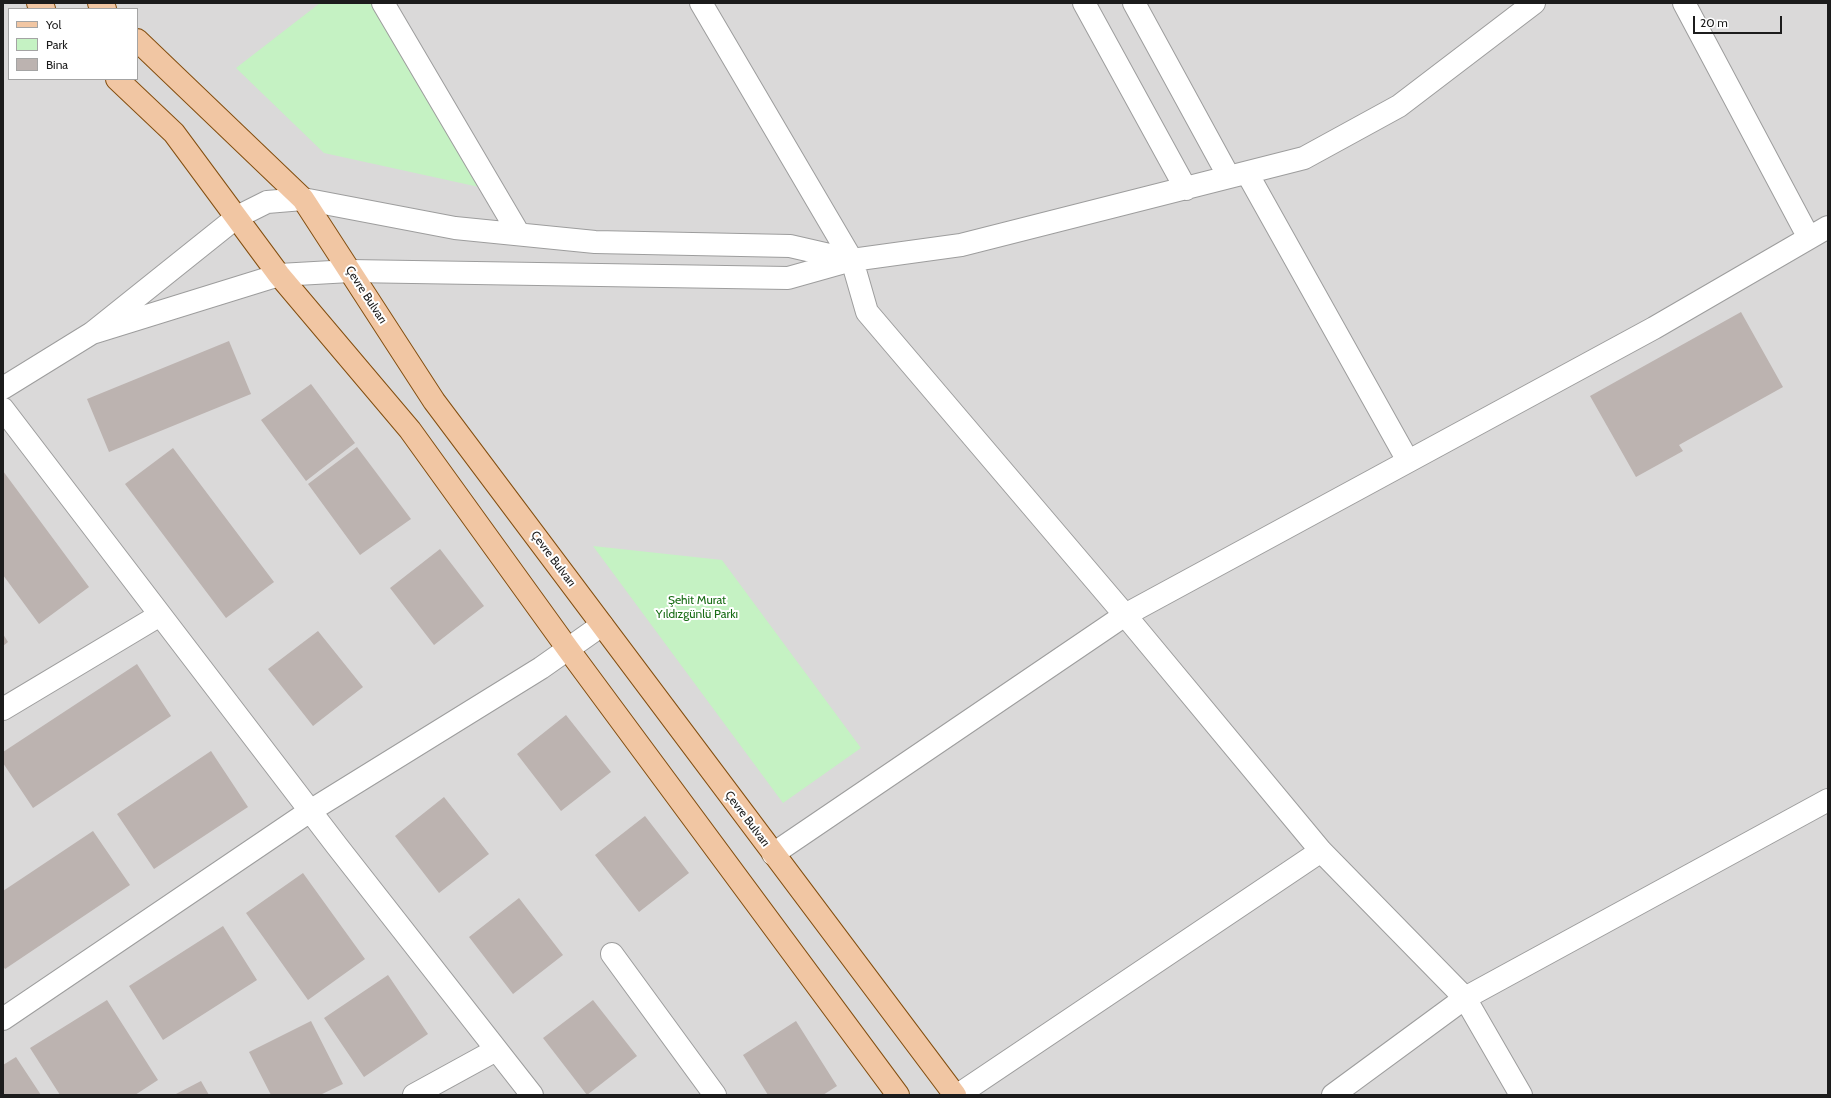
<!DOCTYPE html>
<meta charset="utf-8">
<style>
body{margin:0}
#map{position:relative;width:1831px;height:1098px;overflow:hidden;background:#ece8e3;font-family:Cabin,sans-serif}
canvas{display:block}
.frame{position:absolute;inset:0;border:4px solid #1c1c1c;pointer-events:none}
.legend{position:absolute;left:8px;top:8px;width:130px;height:72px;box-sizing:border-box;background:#fff;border:1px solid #a4a4a4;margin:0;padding:5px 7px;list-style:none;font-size:12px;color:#1c1c1c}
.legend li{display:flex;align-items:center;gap:8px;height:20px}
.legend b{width:20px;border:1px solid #a4a4a4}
.scale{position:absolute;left:1693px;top:16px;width:89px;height:18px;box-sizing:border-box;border:2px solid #1c1c1c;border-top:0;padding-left:5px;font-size:12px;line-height:14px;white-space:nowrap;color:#1c1c1c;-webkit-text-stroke:3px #fff;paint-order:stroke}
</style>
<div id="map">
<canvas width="1831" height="1098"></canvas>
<div class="frame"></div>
<ul class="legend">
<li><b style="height:5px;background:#f1c6a3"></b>Yol</li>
<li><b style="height:11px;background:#c5f2c3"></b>Park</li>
<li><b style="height:11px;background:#bcb3b0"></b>Bina</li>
</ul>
<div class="scale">20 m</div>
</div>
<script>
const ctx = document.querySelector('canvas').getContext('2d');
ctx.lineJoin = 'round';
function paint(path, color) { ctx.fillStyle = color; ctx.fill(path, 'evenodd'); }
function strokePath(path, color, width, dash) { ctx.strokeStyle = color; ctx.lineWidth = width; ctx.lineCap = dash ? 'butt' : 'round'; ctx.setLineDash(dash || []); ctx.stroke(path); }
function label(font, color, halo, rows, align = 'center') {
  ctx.font = font + ' Cabin,sans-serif'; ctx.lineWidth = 4; ctx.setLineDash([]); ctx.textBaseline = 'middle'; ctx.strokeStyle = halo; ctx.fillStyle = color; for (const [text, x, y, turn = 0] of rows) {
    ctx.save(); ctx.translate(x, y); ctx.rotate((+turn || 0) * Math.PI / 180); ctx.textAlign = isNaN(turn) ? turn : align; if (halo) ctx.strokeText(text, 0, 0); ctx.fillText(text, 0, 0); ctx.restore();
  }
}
paint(new Path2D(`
 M3,3h1825v1092h-1825zM9,9h128v70h-128z`), '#dad9d9');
paint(new Path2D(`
 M320,3h52l107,184 -155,-34 -88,-85z
 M593,546l129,14 139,188 -78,55z`), '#c5f2c3');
paint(new Path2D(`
 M1741,312l42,75 -104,58 4,6 -47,26 -46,-81z
 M229,341l22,53 -142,58 -22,-53z
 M311,384l44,59 -49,38 -45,-61z
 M357,447l54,72 -51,36 -52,-71z
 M173,448l101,134 -48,36 -101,-134z
 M3,471l86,116 -50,37 -36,-49z
 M440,549l44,57 -50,39 -44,-57z
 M318,631l45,56 -50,39 -45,-57z
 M3,634l5,8 -5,4z
 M137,664l34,52 -138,92 -30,-45v-11z
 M566,715l45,57 -50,39 -44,-57z
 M211,751l37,56 -94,62 -37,-55z
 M444,797l45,57 -50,39 -44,-57z
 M645,816l44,57 -50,39 -44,-57z
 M93,831l37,54 -125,84 -2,-3v-75z
 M303,873l62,86 -57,41 -62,-87z
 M519,898l44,57 -50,39 -44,-57z
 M223,926l34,54 -94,60 -34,-54z
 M388,975l40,59 -64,43 -40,-59z
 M107,1000l51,80 -23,15h-75l-30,-47z
 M593,1000l44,56 -50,39 -44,-57z
 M311,1021l32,63 -23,11h-49l-22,-43z
 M796,1021l41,65 -14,9h-55l-25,-40z
 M16,1057l25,38h-38v-30z
 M201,1081l8,14h-35z`), '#bcb3b0');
const minor = new Path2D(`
 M383,3l136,231
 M701,3l151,257 15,52 258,303 196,236 144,147 56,97
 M1084,3l102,186
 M1134,3l95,174
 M1684,3l125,235
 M1247,173l161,288
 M92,333l187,-58 71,-4 438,7 64,-18 109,-15 343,-87 95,-52 135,-103
 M3,388l89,-55 145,-116 30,-15 36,-3 152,29 140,14 195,4 61,14
 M3,409l334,437 195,249
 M3,709l157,-94
 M773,854l352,-239 529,-287 174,-101
 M612,954l103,141
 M3,1019l307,-208 231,-143 61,-43
 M414,1095l82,-45
 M958,1095l363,-244
 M1333,1095l132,-97 363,-198`);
const major = new Path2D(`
 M38,3l6,6
 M99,3l6,6
 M137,40l166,159 131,202 521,694
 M117,79l57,54 105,142 131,155 158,219 330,446`);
strokePath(minor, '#9d9d9d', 24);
strokePath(major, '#844f10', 24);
strokePath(minor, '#fff', 22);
strokePath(major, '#f1c6a3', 22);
label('12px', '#1c1c1c', '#fff', [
 ["Çevre Bulvarı",366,295,57],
 ["Çevre Bulvarı",553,559,53],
 ["Çevre Bulvarı",747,819,53]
]);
label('12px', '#1a6d17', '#fff', [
 ["Şehit Murat",697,600],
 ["Yıldızgünlü Parkı",697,614]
]);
</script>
